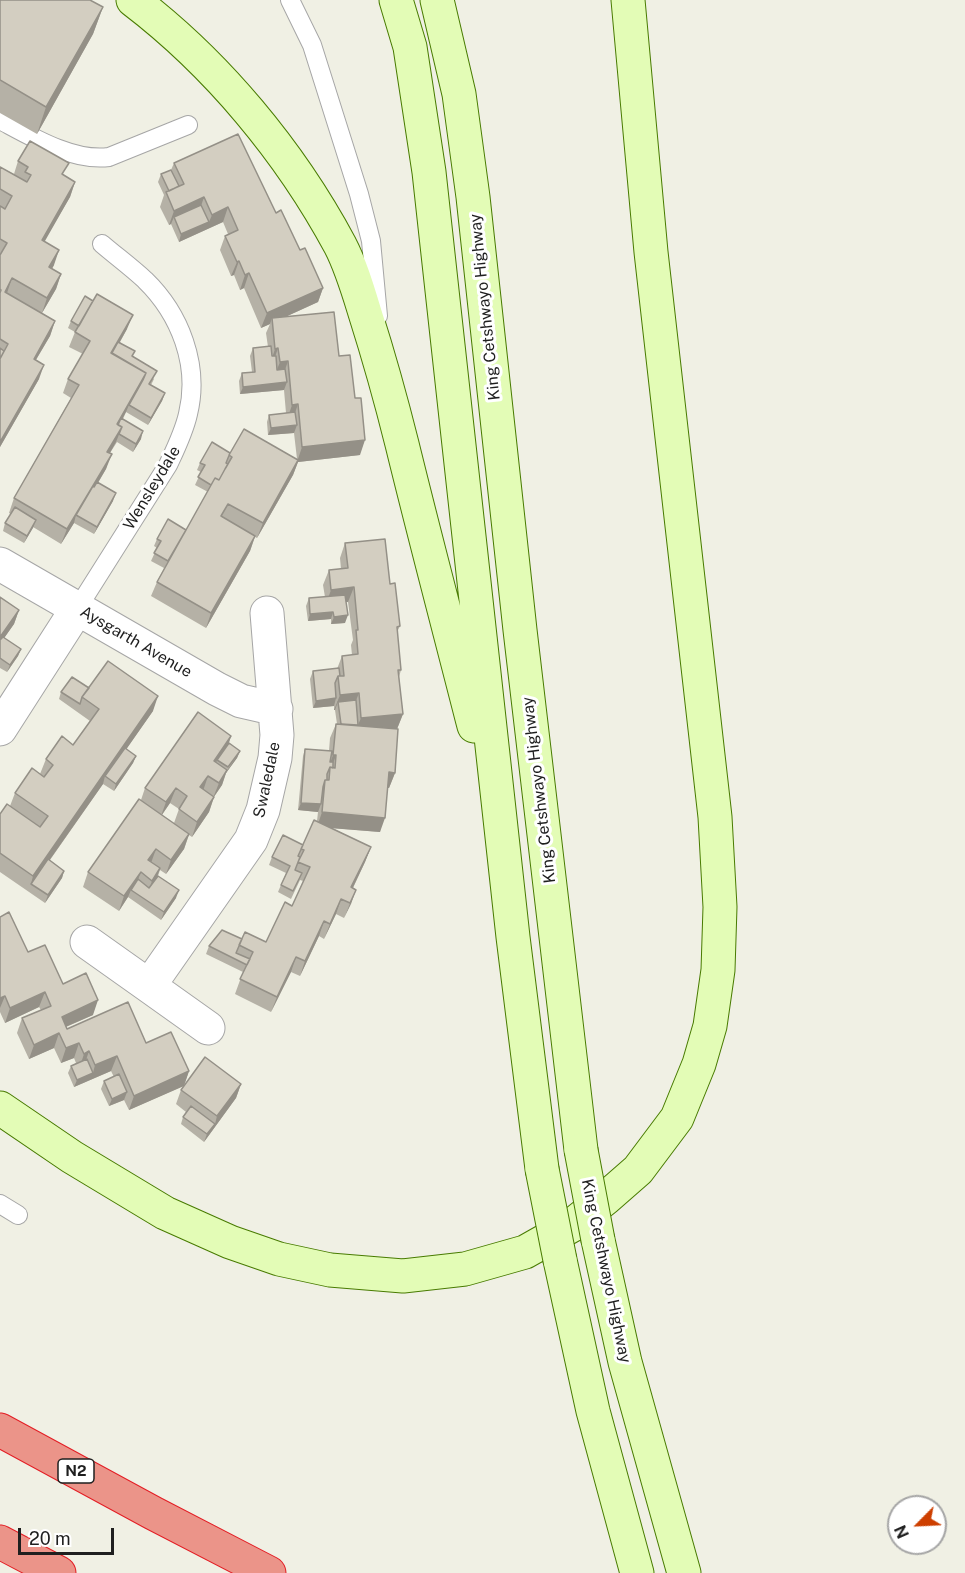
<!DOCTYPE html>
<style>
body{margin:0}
#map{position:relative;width:965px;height:1573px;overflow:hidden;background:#f0f0e4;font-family:"Public Sans",sans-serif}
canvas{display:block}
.north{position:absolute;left:887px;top:1495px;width:60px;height:60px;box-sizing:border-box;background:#fff;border:2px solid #a5a5a5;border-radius:50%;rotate:246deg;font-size:16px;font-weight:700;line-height:24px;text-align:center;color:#1f1f1f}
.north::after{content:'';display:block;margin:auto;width:21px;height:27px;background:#cd3f00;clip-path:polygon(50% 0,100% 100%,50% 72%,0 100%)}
.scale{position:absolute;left:18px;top:1528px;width:96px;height:27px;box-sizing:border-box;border:3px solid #1f1f1f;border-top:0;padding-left:8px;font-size:18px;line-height:21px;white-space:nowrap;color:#1f1f1f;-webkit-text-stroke:4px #fff;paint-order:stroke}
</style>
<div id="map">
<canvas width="965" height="1573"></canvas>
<div class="north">N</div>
<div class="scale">20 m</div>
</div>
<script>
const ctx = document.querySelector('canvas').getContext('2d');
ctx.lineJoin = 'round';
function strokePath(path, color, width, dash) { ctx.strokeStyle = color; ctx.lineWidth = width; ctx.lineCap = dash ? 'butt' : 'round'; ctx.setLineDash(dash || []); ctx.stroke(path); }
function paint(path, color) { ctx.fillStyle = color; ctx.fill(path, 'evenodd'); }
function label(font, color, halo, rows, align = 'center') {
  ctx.font = font + ' "Public Sans",sans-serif'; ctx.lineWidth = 6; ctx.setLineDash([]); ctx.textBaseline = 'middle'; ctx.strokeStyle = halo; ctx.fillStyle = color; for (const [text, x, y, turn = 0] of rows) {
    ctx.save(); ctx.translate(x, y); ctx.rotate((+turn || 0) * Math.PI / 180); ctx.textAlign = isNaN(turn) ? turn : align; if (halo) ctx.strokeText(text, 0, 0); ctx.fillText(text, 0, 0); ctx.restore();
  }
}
const service = new Path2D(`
 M290,0l22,45 47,149 12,47 7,75
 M0,120c30,16 73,42 109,37l79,-32
 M77,609l91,-144c8,-17 16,-33 20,-51 12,-49 -8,-100 -43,-134 -14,-13 -29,-24 -43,-36
 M0,1204l18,11`);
const minor = new Path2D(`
 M0,564l217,125 24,12 35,8
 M0,729l77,-120
 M87,942l62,44
 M208,1028l-59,-42 102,-146 12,-30 12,-52 2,-23 -10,-122`);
const secondary = new Path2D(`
 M133,0c84,64 157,152 207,245 11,21 18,45 25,68 14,44 26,87 37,131 23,94 48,188 72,282
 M396,0l14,47 19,125 84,765 29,232
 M437,0l22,94 14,103 47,433 61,520
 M0,1108l72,49 93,56 65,29 49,17 51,11 73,6 62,-7 60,-17 46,-26 35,-28 32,-28 39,-52 22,-54 11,-38 8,-56 2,-63 -5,-90 -64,-565 -23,-252
 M598,1240l27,122 59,211
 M560,1260l33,151 44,162`);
const motorway = new Path2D(`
 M0,1430l153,83 116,60
 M0,1542l59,31`);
strokePath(service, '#a6a6a6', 20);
strokePath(minor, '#a6a6a6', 35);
strokePath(secondary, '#487b00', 35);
strokePath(motorway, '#e31d24', 35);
strokePath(service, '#fff', 18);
strokePath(minor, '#fff', 33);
strokePath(secondary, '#e3fcb6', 33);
strokePath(motorway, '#eb9489', 33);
const secondaryBridge = new Path2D(`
 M581,1150l17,90
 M542,1169l18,91`);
strokePath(secondaryBridge, '#487b00', 35, []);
strokePath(secondaryBridge, '#e3fcb6', 33);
paint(new Path2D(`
 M0,0l103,7 -10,27 -56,100 -37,-21z
 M18,161l46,14 11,7 -5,15 -26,44 10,24 -2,4 9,5 -5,15 -14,24 13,8 -5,15 -14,24 3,19 -39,68v-280l14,7z
 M174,163l102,50 47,75 -5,14 -33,15 54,39 21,99 -62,7 -5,13 -36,63 -2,-1 -5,14 -44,77 -55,-32 6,-14 7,-14 -13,-7 6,-13 -3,-2 3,-7 29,-9 22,-38 -13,-7 6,-13 -4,-2 3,-7 30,-10 67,6 -3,-26 -26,2 -1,-13 2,-7 17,-2 -2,-23 -44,4 -1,-13 3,-8 10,-1 -2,-16 3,-8 15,-1 -2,-14 4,-9 -9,4 -17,-40 -4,2 -6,-15 -3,1 -11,-26 5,-14 3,-2 -5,-12 -44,20 -8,-18 -2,1 -9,-18 4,-12 -6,-13 3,-8 10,-4z
 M71,321l56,8 -7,13 34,37 -3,6 14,8 -3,8 -14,24 -22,-13 -3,7 18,20 -8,13 -16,-10 -7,11 -4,16 -8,14 15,18 -19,33 -20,-11 -13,21 -28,-17 -9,16 -21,-12 2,-8 6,-9 -2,-1 5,-15 57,-100 -8,-5 5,-14 15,-25 -14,-7 6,-15 -7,-4z
 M345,543l45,41 10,42 -3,6 4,38 -2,7 4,37 -6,15 -2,44 -6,15 -2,-1 -7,45 -48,-4 39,19 -6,15 -12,26 3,2 -12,28 -8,-4 -12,25 -5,-3 -19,40 -9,-4 -20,40 -36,-18 8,-22 -37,-18 3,-8 33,-7 24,3 26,-36 11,-25 -3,-1 -9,19 -13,-7 8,-19 -17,-8 3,-8 31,-12 14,-24 1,-9 -20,-2 5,-54 2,-7 24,2 1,-13 6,-14h1l-2,-14h-1v-4l-21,2 -3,-29 3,-8 24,-2 5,-13 10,-1 -1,-10 2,-5 -5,-38h-2l-1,21 -14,1v-5l-23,2 -2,-15 3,-8 16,-1 -2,-12 6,-15 12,-1 -1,-11z
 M0,597l19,13 -5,14 -10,14 17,11 -3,7 -11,16 -7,-4z
 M89,688l64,23 -27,38 10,7 -3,7 -19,28 -11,-7 -53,76 14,11 -2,7 -17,25 -45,-31v-58l10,-8 5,-13 25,-19 6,-15 27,-14 17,-24 -31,-22 2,-7z
 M231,736l-2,7 11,8 -3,7 -11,15 -4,12 -8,12 -5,15 -17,25 -3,-2 -5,14 -18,25 -6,-4 -2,6 18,22 -15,22 -33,-23 -9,14 -36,-24 5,-15 53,-72 4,-12zM170,803l9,6 -5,14 -12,-8z
 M0,917l28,35 35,32 30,31 -27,12 1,2 79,14 43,28 -5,14 57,-1 -5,14 -32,44 -23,-18 2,-7 3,-5 -10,-8 5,-14 2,-4 -54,24 -5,-10 -15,6 -8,-17 3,-8 10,-4 -3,-6 -37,16 -6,-14 3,-7 5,-3 -2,-5 -13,5 -7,-15 -25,11 -12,-26 5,-15 19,-8 -2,-3 -34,16 -5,-11z`), '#b5b1a6');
paint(new Path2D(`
 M103,7l-10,27 -56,100 9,-27z
 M75,182l-5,15 -33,58 5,-15z
 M204,197l-5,15 -25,5 -3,7 -2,1 5,-14z
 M228,207l-5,15 -44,20 2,-8 28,-12 3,-7z
 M59,250l-5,15 -10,17 5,-15z
 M239,261l-5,14 -3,1 6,-14z
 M249,273l-5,15 -4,2 5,-15z
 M61,274l-5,15 -14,24 5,-15z
 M12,278l-5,15 -2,-1z
 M323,288l-5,14 -46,21v-5l-2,6 -9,4 6,-15z
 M133,315l-6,14 -18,32 2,-8z
 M55,321l-5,15 -22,37 6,-14z
 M278,348l-5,15 -3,1 5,-15z
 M288,361l-5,15 -9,1 6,-15z
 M44,365l-5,14 -39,68v-5z
 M146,373l-6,15 -11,17 -3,7 -11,20 2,-8z
 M287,382l-3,8 -44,4 3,-7z
 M165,393l-3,8 -14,24 3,-7z
 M298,404l-5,15 -6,1 5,-15z
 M297,425l-3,8 -26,2 3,-7z
 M122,427l-6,15 -14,25 5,-15z
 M143,431l-2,8 -8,13 3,-8z
 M365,440l-5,15 -62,7 -5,13 -36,63 6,-15 34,-61 5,-15z
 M112,454l-6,15 -28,47 -2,-1 -2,8 -13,21 6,-15z
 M116,493l-3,8 -19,33 3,-7z
 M36,520l-3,8 -9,15 3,-7z
 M255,536l-5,15 -44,77 5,-15z
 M354,587l-6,15 -22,2 5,-14z
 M19,610l-5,14 -14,20v-7z
 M333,612l-2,7 -23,2 2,-7z
 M348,615l-3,8 -14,1 3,-7z
 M21,649l-3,7 -11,16 3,-7z
 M359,693l-6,15 -15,-6 -3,8h-1l6,-15z
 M158,696l-5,15 -46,66 -2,-1 -2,8 -71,101 -1,-1 2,-8z
 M336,698l-2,8 -21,2 3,-7z
 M403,714l-6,15 -56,-2 17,-2 3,-7z
 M231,736l-5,15 -9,9 -2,7 -1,-6z
 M240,751l-3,7 -11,15 -4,12 -9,13 6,-15z
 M333,755h3l-5,15 -3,-1z
 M136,756l-3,7 -19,28 2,-7z
 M389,772l6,1 -6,15 -6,-1z
 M208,776l-5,15 -3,-4z
 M176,788l-6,15 -9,13 5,-14z
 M214,797l-5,15 -17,25 5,-15z
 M301,803l20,1 -3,8 -20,-2z
 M322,812l63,6 -5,14 -63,-5z
 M189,834l-5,15 -18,25 5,-14z
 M371,847l-6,15 -19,40 5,-15z
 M156,849l-5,14 -8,12 5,-15z
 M160,868l-5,15 -8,13 5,-15z
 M64,871l-2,7 -17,25 3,-8z
 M141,872l-6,15 -4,3 -3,7 -9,14 5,-15z
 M179,890l-3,8 -15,22 3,-8z
 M356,890l-5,14 -7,14 6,-15z
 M341,899l-5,15 -12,25 6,-15z
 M324,921l-5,15 -19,40 5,-15z
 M296,957l-5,15 -20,40 6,-15z
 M45,992l-6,15 -34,16 5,-15z
 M5,996l-5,12v-10z
 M98,1000l-5,15 -37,16 6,-14z
 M59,1033l-5,15 -25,11 5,-14z
 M79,1043l-5,15 -13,5 5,-15z
 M89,1051l-5,15 -5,3 5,-15z
 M117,1056l-6,15 -37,16 3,-7 16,-7 2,-8z
 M189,1071l-5,15 -55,24 5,-14z
 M241,1084l-5,14 -32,44 3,-8 8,-10 2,-8z
 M127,1092l-3,8 -15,6 3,-7z`), '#949087');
const building = new Path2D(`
 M0,0h90l13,7 -57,100 -46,-27z
 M238,134l38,79 5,-3 19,40 5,-2 18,40 -56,25 -18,-40 -4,2 -6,-14 -2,1 -12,-26 13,-6 -10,-23 -16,8 -8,-18 -30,14 -8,-19 18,-8 -10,-21z
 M30,141l39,22 -7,11 13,8 -33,58 17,10 -10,17 12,7 -14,24 -35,-20 -7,14 50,29 -21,38 10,6 -44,77v-83l8,-15 -8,-5v-46l1,-3 -1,-1v-34l7,-12 -7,-4v-33l5,3 7,-13 -12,-7v-22l27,15 4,-7 -6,-3 3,-5 -10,-6z
 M171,170l8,16 -10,5 -8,-17z
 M201,205l8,17 -28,12 -7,-17z
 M97,294l36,21 -22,38 35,20 -29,51 5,3 -15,25 5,2 -45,75 -53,-31 65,-113 -11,-6 22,-38 -15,-9z
 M85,296l8,5 -14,25 -8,-5z
 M334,312l5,44 11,-1 5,43h6l4,42 -63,7 -4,-43 -6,1 -4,-44 -8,1 -2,-14 -3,1 -3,-31z
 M118,342l17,9 -3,5 25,15 -8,13 16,9 -14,25 -22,-13 14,-25 3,-7 -34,-20z
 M271,346l1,10h4l1,14 8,-1 2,13 -44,5 -1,-14 13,-1 -2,-24z
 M0,348l4,3 -4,8z
 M295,412l2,13 -26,3 -2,-13z
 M121,418l22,13 -7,13 -17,-10 3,-7 -4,-2z
 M244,429l54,31 -35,63 -35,-19 -7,12 34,20 -44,77 -54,-31 58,-104 4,2 6,-11 7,-12 -3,-2z
 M212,442l18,11 -4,10 2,1 -3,5 -6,11 -4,-2 -4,7 -13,-8 7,-12 -5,-2z
 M97,482l19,11 -19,34 -21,-12 17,-29 1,1z
 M15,507l21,13 -9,16 -22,-13z
 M168,519l18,11 -18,31 -14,-8 7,-12 -4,-2z
 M385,539l5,45 5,-1 5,43 -3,1 4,43h-3l5,44 -42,4 -2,-25 -19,2 -2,-19h6l-2,-20 16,-2 -2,-24h2l-4,-43 -23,3 -2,-20 19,-2 -3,-25z
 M345,595l3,20 -14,2 -1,-5 -23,2 -1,-16z
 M0,597l19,13 -19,27z
 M3,637l18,12 -11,16 -10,-7v-18z
 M108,661l50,35 -125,180 -33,-23v-39l7,-10 33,23 8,-11 -33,-23 17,-25 12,9 9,-12 -7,-6 16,-23 11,9 26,-36 -17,-12z
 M339,668l1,8h-2l-3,7 1,15 -20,3 -3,-30z
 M72,677l17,11 -7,9 -2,7 -19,-12z
 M356,700l2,25 -17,-1 -3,-22z
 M198,712l33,24 -17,25 13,9 -8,13 -11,-7 -8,11 14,10 -17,25 -18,-13 8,-13 -11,-8 -10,14 -21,-14z
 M336,724l62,5 -3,44 -6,-1 -4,46 -63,-6 3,-32h4l1,-13 5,1 1,-13h-3z
 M229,743l11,8 -12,16 -11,-7z
 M125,748l11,8 -20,28 -11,-8z
 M305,749l27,2 -2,11h3v6l-3,-1 -3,7v6h-2l-2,7 -2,17 -20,-1z
 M139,799l50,35 -18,26 -15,-11 -8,11 12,8 -8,13 -11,-9 -17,24 -36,-24z
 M314,820l57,27 -20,40 5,3 -6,13 -9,-4 -11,25 -6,-3 -19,40 -9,-4 -19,40 -37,-18 13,-27 -14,-7 6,-13 21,10 19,-40 7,4 18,-39 -12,-5 6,-12 -3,-1z
 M283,835l20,10 -5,11 2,1 -5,13 7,3 -9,18 -12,-6 9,-19 -18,-9z
 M48,859l16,12 -16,24 -17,-11z
 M158,876l21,14 -15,22 -33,-22 7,-11 11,9z
 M9,912l19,40 17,-7 18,39 23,-11 12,27 -36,17 5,12 61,-27 18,41 25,-11 18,39 -55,25 -17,-40 -22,9 -6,-14 -5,3 -5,-11 -13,5 -7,-15 -25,12 -12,-27 29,-12 -6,-14 -35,16 -5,-12 -5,2v-81z
 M222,930l20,9 -6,14 14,6 -3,6 -38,-19z
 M205,1057l36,27 -24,32 -36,-26z
 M87,1059l6,14 -16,7 -6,-14z
 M119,1074l8,18 -15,7 -8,-18z
 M191,1106l24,18 -8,10 -24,-17z`);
paint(building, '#d3cec1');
strokePath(building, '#949087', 1.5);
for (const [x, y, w] of [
 [76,1471,36]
]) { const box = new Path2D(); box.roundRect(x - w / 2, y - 12, w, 24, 4.5); ctx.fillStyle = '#fff'; ctx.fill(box); strokePath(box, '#1f1f1f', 1.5); }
label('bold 15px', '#1f1f1f', null, [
 ["N2",76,1471]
]);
label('16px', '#1f1f1f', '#fff', [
 ["King Cetshwayo Highway",485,307,-96],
 ["Wensleydale",152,488,-59],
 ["Aysgarth Avenue",136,642,30],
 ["Swaledale",267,780,-78],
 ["King Cetshwayo Highway",539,790,-97],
 ["King Cetshwayo Highway",606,1271,78]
]);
</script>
